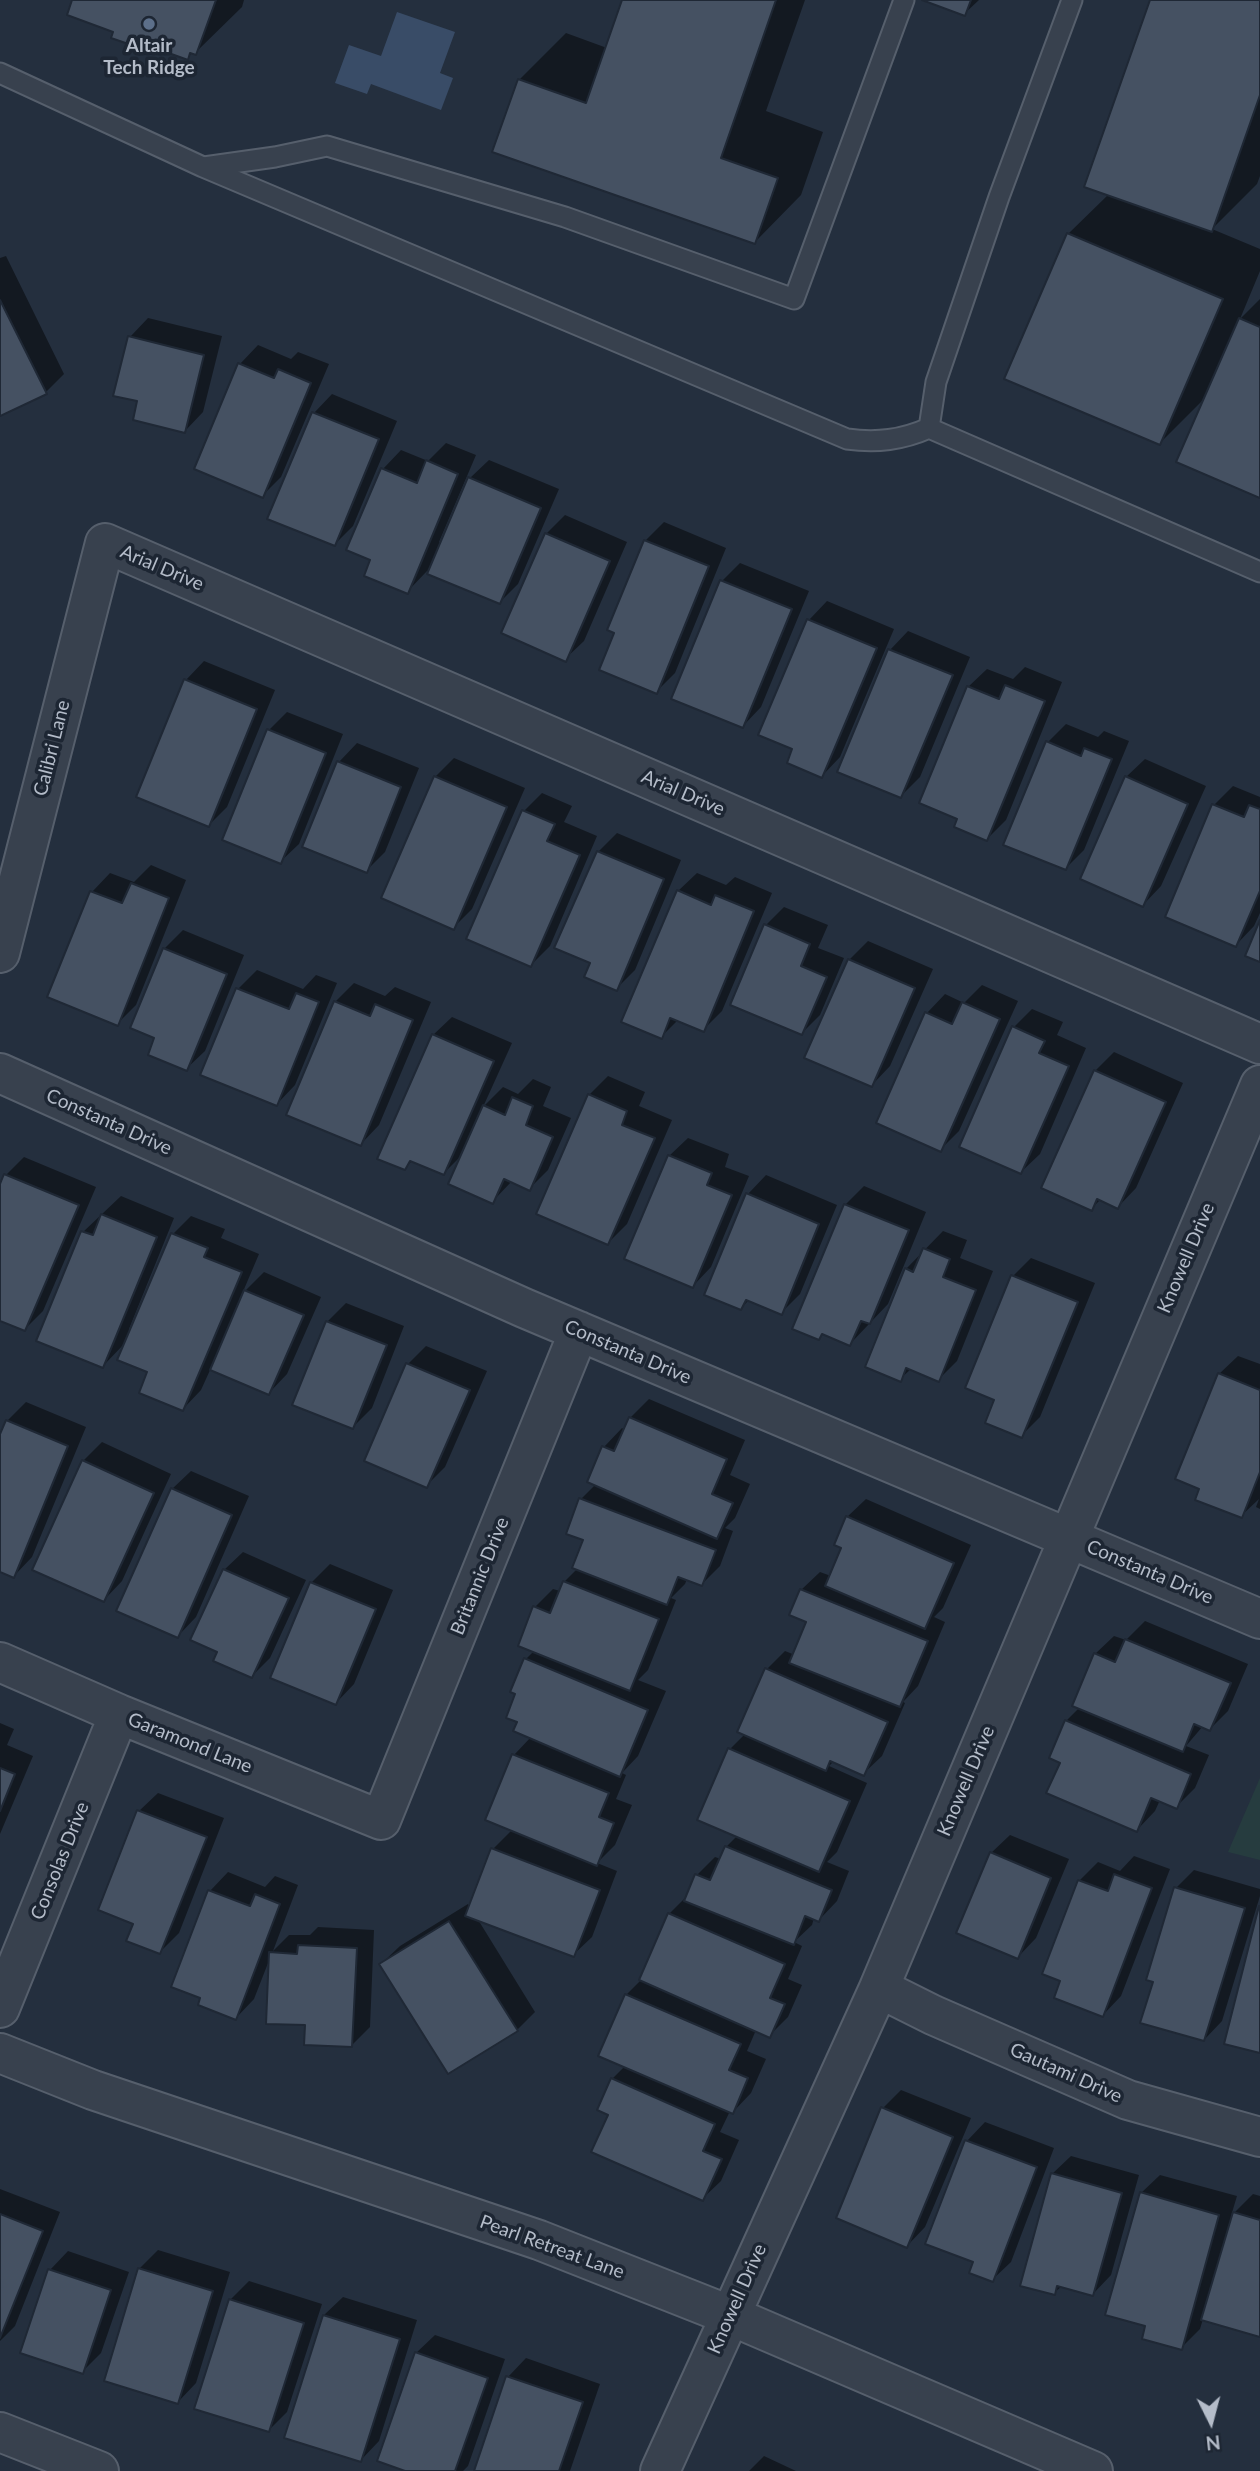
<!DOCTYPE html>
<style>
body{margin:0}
#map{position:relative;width:1260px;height:2471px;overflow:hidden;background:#242f3e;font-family:Lato,sans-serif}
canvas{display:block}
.north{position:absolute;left:1176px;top:2387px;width:70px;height:70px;-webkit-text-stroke:5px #1d2633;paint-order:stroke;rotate:174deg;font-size:19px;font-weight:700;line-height:28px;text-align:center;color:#b4bcc9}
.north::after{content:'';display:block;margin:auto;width:24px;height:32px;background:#b4bcc9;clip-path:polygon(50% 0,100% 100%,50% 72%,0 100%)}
</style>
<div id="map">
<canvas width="1260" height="2471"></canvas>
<div class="north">N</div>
</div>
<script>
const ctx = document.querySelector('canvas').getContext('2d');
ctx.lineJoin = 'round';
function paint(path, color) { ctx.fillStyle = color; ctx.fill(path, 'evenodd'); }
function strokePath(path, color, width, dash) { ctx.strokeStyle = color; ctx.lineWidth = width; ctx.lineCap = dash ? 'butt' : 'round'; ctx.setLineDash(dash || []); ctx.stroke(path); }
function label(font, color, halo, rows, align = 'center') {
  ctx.font = font + ' Lato,sans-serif'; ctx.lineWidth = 7; ctx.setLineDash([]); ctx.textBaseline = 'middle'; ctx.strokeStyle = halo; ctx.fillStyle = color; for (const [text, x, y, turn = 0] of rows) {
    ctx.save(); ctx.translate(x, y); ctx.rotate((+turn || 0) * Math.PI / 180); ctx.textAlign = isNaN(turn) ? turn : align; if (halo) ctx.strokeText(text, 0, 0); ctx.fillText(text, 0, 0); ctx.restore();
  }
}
paint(new Path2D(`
 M1260,1778v82l-32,-8z`), '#263c3f');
paint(new Path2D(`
 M397,12l58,20 -15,41 13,5 -12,32 -70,-26 -4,10 -32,-11 14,-38 32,11z`), '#394c67');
paint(new Path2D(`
 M74,0h170l-2,7 -47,46 -2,-1 -6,6 -47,-17 -4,4z
 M624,0h181l-39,111 57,21 -22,63 -46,47 -236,-162 47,-47 41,15z
 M927,0h52l-15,14z
 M1151,0h109v176l-3,8 -45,45 48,20v22l-20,48 20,-20v197l-54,-99 -46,46 -92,-209 41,-40z
 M6,256l58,118 -18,18 -46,22v-156z
 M148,318l74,18 -19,76 -18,19 -46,-31 -9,-63z
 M258,345l33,14 7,-7 31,12 -48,113 -19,19 -22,-132z
 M332,394l65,27 -44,105 -18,18 -65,-26 44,-105z
 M446,443l30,12 -37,87 3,2 28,-66 19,-18 70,29 -41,95 -18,18 -73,-31 -20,21 -34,-33 10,-90 18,-19 27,11z
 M565,515l62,27 -43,99 -19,18 -19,-125z
 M664,522l62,26 -51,125 -19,19 -11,-151z
 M740,563l69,28 -48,116 -18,19 -21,-145z
 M827,601l67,28 -54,128 -18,19 -27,-28 14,-128z
 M908,631l62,26 -50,120 -19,19 -62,-25 51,-121z
 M204,661l71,29 -48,117 -18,18 -71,-29 48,-116z
 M1025,667l37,15 -56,138 -19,19 -28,-21 9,-131 19,-18 26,10z
 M287,712l56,22 -44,110 -19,18 -11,-132z
 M1066,724l32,13 6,-6 25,10 -45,109 -18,18 -18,-126z
 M357,743l62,25 -34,84 -19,19 -27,-109z
 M454,758l71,30 -53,121 -19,19 -18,-151z
 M1145,759l61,27 -45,100 -18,19 -17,-128z
 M1233,786l27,11v116l-6,13 -18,19 -22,-140z
 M542,793l30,13 -8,16 33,14 -47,110 -19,19 -7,-154z
 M617,833l64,27 -46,110 -19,19 -24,-26 6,-111z
 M151,865l35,15 -50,125 -19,19 -67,-27 42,-105 18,-19 24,9z
 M697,873l29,12 9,-8 37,16 -50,118 -19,19 -24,-11 -18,18 17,-146z
 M784,907l44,18 -10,23 26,10 -24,57 -18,18 -36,-108z
 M183,930l61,25 -39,96 -19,18 -30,-31 8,-89z
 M868,941l65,28 -43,97 -18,19 -23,-125z
 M257,970l46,19 13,-14 21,8 -42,102 -18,19 -39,-115z
 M354,983l31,13 10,-9 36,15 -52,123 -18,19 -26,-142z
 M982,985l36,16 -59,130 -18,18 -14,-136 18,-19 19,9z
 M1032,1009l31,13 -6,13 29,13 -46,106 -19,18 -7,-145z
 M452,1017l60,26 -29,64 20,-20 15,7 15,-15 18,8 -8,19 28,12 -23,52 -19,19 -17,-8 -19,20 -30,-47 -19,19 -31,-13 -8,8 28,-133z
 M1114,1052l69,31 -47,105 -18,19 -17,-8 -10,10 4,-138z
 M608,1076l37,16 -6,14 33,14 -45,104 -19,19 -19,-148z
 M688,1138l41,16 -4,13 24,9 -38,91 -18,19 -24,-130z
 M24,1157l72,30 -53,124 -18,18 -25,-10v-131l6,-13z
 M766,1175l71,30 -37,89 -19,19 -31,-14 -9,9 7,-114z
 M864,1186l62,26 -38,92 -38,40 -26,-11 -5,5 26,-133z
 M121,1196l53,22 -45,111 3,2 41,-97 18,-18 34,13 -4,9 38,16 -17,40 22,-22 57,25 -34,77 -18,19 -58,-25 -10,22 -18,19 -34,-38 -22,-30 -24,25 -20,-134z
 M943,1231l24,9 -7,18 33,13 -36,90 -19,19 -27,-11 -11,10 6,-110z
 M1031,1258l64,25 -55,134 -19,19 -24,-37 16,-123z
 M346,1303l58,23 -32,82 -19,19 -26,-105z
 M426,1346l61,25 -42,96 -19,19 -18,-122z
 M1238,1356l22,8v145l-4,-2 3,-8 -18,17 -22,-142z
 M649,1399l96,41 -15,35 20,9 -15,34 -10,10 8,3 -13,35 -18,18 -15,-5 -2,5 -14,14 5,2 -28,70 -10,10 28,11 -28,65 -16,17 4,2 -10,24 16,6 -17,40 -18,18 20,8 -25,66 -19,18 -96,-37 58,94 -18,18 -136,-66 19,-18 68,-42 2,3 23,-58 19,-19 2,-75 17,-18 -12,-16 7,-62 8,-8 1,-44 18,-18 7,2 4,-9 14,-14 7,-29 -4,-40 15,-15 -7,-3 15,-34 18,-19 3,2 5,-12z
 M26,1402l60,25 -54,130 -18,19 -14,-6v-131l7,-18z
 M102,1442l69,32 -49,107 -18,19 -21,-139z
 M191,1471l58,25 -53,121 -18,19 -6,-147z
 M866,1499l105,46 -28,63 -9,9 11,5 -27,64 -15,16 2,1 -23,53 -19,18 -29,-13 -5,5 38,17 -30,69 -10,10 22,9 -12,30 -18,19 -5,-2 -2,7 -18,17 8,4 -14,33 14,6 -14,32 -19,19 -13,-6 -9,21 19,8 -15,34 -18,19 -3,-1 -10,21 19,8 -18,41 -19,18 -92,-85 2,-35 13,-13 1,-71 14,-14 29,-67 19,-19 9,-20 18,-18 6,2 5,-12 12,-12 -8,-86 15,-15 22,-65 18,-18 10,4 14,-34 -8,-31 19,-18 11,4 13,-29 3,-30z
 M243,1552l63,28 -36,78 -18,18 -33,-25 5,-81z
 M330,1564l63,26 -39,94 -18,19 -25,-120z
 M1145,1621l103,43 -20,47 -18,18 -7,-3 -17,20 23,9 -14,33 -19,19 -16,-7 -5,11 -18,19 -75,-68 4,-41 14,-14 15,-53 19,-18 12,4z
 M0,1723l14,6 -7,16 26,11 -33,78z
 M158,1793l66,25 -45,115 -19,19 -21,-141z
 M1010,1835l59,24 -33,79 -18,19 -27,-104z
 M1134,1856l36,13 -49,127 -18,19 -41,-35 17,-99 19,-19 22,9z
 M1194,1870l66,19v7l-38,125 -18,19 -49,-59 21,-93z
 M228,1872l37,15 10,-11 23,9 -25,66 16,-16h21l8,-8 56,3 -4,97 -19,19 -44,-22 -37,-66 -16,41 -18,19 -26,-127z
 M901,2090l70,28 -46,109 -18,19 -24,-138z
 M985,2122l69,26 -43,114 -19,18 -17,-19 -8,-120z
 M1071,2156l68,19 -28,100 -18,19 -31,-8 -8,7 -2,-119z
 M1160,2175l77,21 -6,20 22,-22 7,2v139l-57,-16 -3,10 -19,19 -33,-23 -7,-132z
 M0,2189l60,23 -45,114 -15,15z
 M158,2250l72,22 -34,111 -18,19 -39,-133z
 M68,2251l61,21 -28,81 -19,19 -32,-102z
 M249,2281l73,23 -35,108 -18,18 -39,-130z
 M343,2297l74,23 -38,121 -18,19 -37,-145z
 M435,2335l70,24 -37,107 -5,5h-53l6,-118z
 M526,2358l74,26 -30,87h-94l32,-94z
 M764,2456l32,15h-47z`), '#0007');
const building = new Path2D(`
 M72,0h144l-20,55 -6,-2 -2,7 -50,-18 -1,5 -26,-9 2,-6 -46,-17z
 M622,0h154l-55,158 57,20 -23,66 -263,-92 26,-73 68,24z
 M922,0h49l-6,16z
 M1150,0h110v95l-48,137 -128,-45z
 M1067,233l156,66 -63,146 -156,-66z
 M0,300l47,94 -47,22z
 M1239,318l21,9v171l-84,-36z
 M128,336l76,19 -19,78 -52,-13 4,-19 -24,-5z
 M238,363l36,15 4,-9 33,14 -48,115 -69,-29z
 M312,412l67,27 -44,107 -68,-27z
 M426,460l32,14 -50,120 -44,-18 6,-16 -24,-10 35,-82 36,15z
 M468,477l73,31 -41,96 -73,-30z
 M545,533l65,28 -44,101 -65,-29z
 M644,540l65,26 -52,128 -58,-24 15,-37 -7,-3z
 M720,580l72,29 -49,119 -72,-29z
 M807,619l70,29 -55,130 -35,-15 5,-14 -34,-14z
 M888,649l65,26 -52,123 -64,-26z
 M184,679l73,30 -48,118 -73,-30z
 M1005,685l40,16 -58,140 -33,-14 3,-8 -38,-16 48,-117 32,13z
 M267,729l59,24 -45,111 -59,-24z
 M1046,741l35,15 3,-8 28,11 -46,111 -63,-25z
 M337,761l64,26 -34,86 -65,-26z
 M434,776l73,31 -53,123 -73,-32z
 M1125,776l63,28 -45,103 -63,-28z
 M1212,804l32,13 5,-12 11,4v82l-24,56 -71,-30z
 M522,810l33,14 -8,17 33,14 -49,112 -65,-28z
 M597,851l67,28 -47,112 -33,-14 6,-14 -36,-15z
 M131,883l38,15 -51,128 -71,-29 43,-106 32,12z
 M677,890l34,15 4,-10 39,16 -50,121 -34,-14 -8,21 -41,-17z
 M1260,920v42l-15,-6z
 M764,924l46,20 -9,22 26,11 -25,58 -72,-30z
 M163,948l64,26 -40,97 -39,-16 6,-17 -24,-10z
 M848,959l67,29 -43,99 -68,-29z
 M236,988l53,21 7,-16 23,9 -42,104 -77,-31z
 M334,1001l36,15 5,-12 38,16 -52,126 -75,-31z
 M962,1002l38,17 -59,133 -65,-29 49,-111 27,12z
 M1012,1026l33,15 -6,12 30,13 -48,108 -62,-27z
 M432,1034l62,27 -50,114 -34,-14 -5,9 -28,-11z
 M1094,1070l72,32 -48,107 -21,-10 -5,12 -51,-23z
 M588,1094l39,17 -5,14 33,13 -47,107 -72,-31z
 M512,1097l21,9 -7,19 27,12 -23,54 -26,-12 -11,25 -45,-20 35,-79 22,10z
 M668,1155l44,18 -5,12 25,10 -39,93 -69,-29z
 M4,1174l75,31 -54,126 -25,-10v-137z
 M746,1193l73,31 -37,91 -36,-15 -5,10 -37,-15z
 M844,1204l65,26 -39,94 -9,-3 -11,25 -28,-12 -3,6 -27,-11z
 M101,1214l56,23 -54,131 -67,-27 45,-110 12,4z
 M171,1233l37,15 -4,9 38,15 -59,139 -44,-18 8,-21 -30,-12z
 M923,1248l27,11 -7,18 33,13 -37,92 -33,-14 -5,14 -36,-15 40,-99 8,4z
 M1011,1275l67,27 -56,136 -37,-15 9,-23 -29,-12z
 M244,1290l60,25 -35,80 -59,-25z
 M326,1321l61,24 -34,84 -61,-24z
 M406,1363l64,27 -43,98 -63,-27z
 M1218,1373l42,17v82l-18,46 -47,-18 4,-11 -24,-10z
 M629,1417l98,42 -15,35 21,9 -16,36 -130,-57 15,-36 12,5z
 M6,1420l62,26 -54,132 -14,-6v-138z
 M82,1460l72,33 -50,109 -72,-32z
 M171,1488l61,27 -54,123 -62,-27z
 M579,1498l137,52 -14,36 -24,-9 -11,28 -95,-37 11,-28 -17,-6z
 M846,1516l108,47 -29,66 -100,-43 16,-38 -7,-3z
 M223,1569l66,29 -37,80 -39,-17 4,-9 -27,-12z
 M563,1581l96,38 -29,72 -112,-45 15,-40 17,7z
 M310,1582l66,27 -40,96 -66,-27z
 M800,1589l128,52 -28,66 -111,-44 17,-41 -17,-7z
 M1125,1639l106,44 -21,48 -16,-7 -11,28 -111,-46 22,-53 21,9z
 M524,1658l124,52 -28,67 -107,-46 4,-9 -11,-4 9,-24 -5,-2z
 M765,1668l123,54 -24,54 -34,-15 -4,10 -89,-39z
 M1065,1720l126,54 -14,35 -26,-11 -14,34 -91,-39 14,-30 -11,-5z
 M728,1748l122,53 -31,71 -122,-52z
 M512,1754l97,39 -10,24 15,6 -17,43 -112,-46z
 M0,1768l15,6 -15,37z
 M137,1810l70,27 -47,117 -34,-13 7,-17 -35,-14z
 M725,1846l107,44 -13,32 -14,-6 -11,29 -110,-44 11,-27 15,6z
 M491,1848l109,42 -26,67 -109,-41z
 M990,1852l61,26 -33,81 -62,-26z
 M1114,1874l38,14 -49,129 -49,-19 6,-17 -18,-7 36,-94 30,11z
 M1174,1887l71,21 -41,133 -64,-18 13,-41 -7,-2z
 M208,1890l42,16 5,-12 25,10 -44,116 -38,-15 2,-7 -29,-11z
 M1259,1906h1v147l-36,-9z
 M668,1913l117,51 -15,34 15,6 -15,34 -131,-58z
 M449,1921l69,110 -70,43 -69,-110z
 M298,1945l59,3 -5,99 -48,-2 1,-20 -39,-1 3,-72 28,2z
 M625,1994l116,50 -12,26 19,8 -15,36 -135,-58z
 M611,2078l104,46 -12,27 19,8 -19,42 -112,-49 17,-37 -11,-5z
 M881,2107l72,30 -46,111 -71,-30z
 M965,2140l72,27 -44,115 -24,-9 4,-11 -48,-18z
 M1051,2173l71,20 -29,103 -36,-10 -2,9 -35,-9z
 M1140,2192l79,23 -37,135 -40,-11 3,-13 -40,-11z
 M1233,2212l27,8v117l-59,-17z
 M0,2214l43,17 -43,107z
 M138,2268l75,23 -35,113 -74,-23z
 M48,2269l63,21 -28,84 -63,-21z
 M229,2299l75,24 -35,109 -75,-23z
 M323,2315l77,24 -39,123 -77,-24z
 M415,2352l73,26 -33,93h-50l-28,-10z
 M506,2376l77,26 -24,69h-85z`);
paint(building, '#455162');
strokePath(building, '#1f2835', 2);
const service = new Path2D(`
 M0,73l203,94 644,272c30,4 55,1 82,-11l331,144
 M204,167l71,-10 52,-11 238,71 229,82 110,-299
 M929,428l7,-46 63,-185 73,-197`);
const minor = new Path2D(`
 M0,953l105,-410 1155,501
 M0,1073l524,235 736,311
 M0,1662l119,52 262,106 198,-489
 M879,1988l54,27 195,85 132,37
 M0,2008l119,-294
 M0,2053l93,37 446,150 190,75 364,156
 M0,2432l99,39
 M660,2471l219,-483 381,-903`);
strokePath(service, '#565f6c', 23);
strokePath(minor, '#565f6c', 42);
strokePath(service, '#38414e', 19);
strokePath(minor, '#38414e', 38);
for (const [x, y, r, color] of [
 [149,24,7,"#5c6f8a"]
]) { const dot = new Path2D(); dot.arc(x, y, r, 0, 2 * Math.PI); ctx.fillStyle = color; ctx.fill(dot); strokePath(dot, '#1d2633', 2.5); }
label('bold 19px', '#b4bcc9', '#1d2633', [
 ["Altair",149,46],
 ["Tech Ridge",149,68]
]);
label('19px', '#b4bcc9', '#1d2633', [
 ["Arial Drive",162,568,23],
 ["Calibri Lane",52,748,-76],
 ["Arial Drive",683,793,23],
 ["Constanta Drive",109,1122,24],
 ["Knowell Drive",1186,1258,-67],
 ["Constanta Drive",628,1352,23],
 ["Constanta Drive",1150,1572,23],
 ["Britannic Drive",480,1576,-68],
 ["Garamond Lane",190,1743,22],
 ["Knowell Drive",966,1781,-67],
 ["Consolas Drive",60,1861,-68],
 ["Gautami Drive",1066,2073,24],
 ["Pearl Retreat Lane",552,2247,20],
 ["Knowell Drive",737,2299,-66]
]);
</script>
